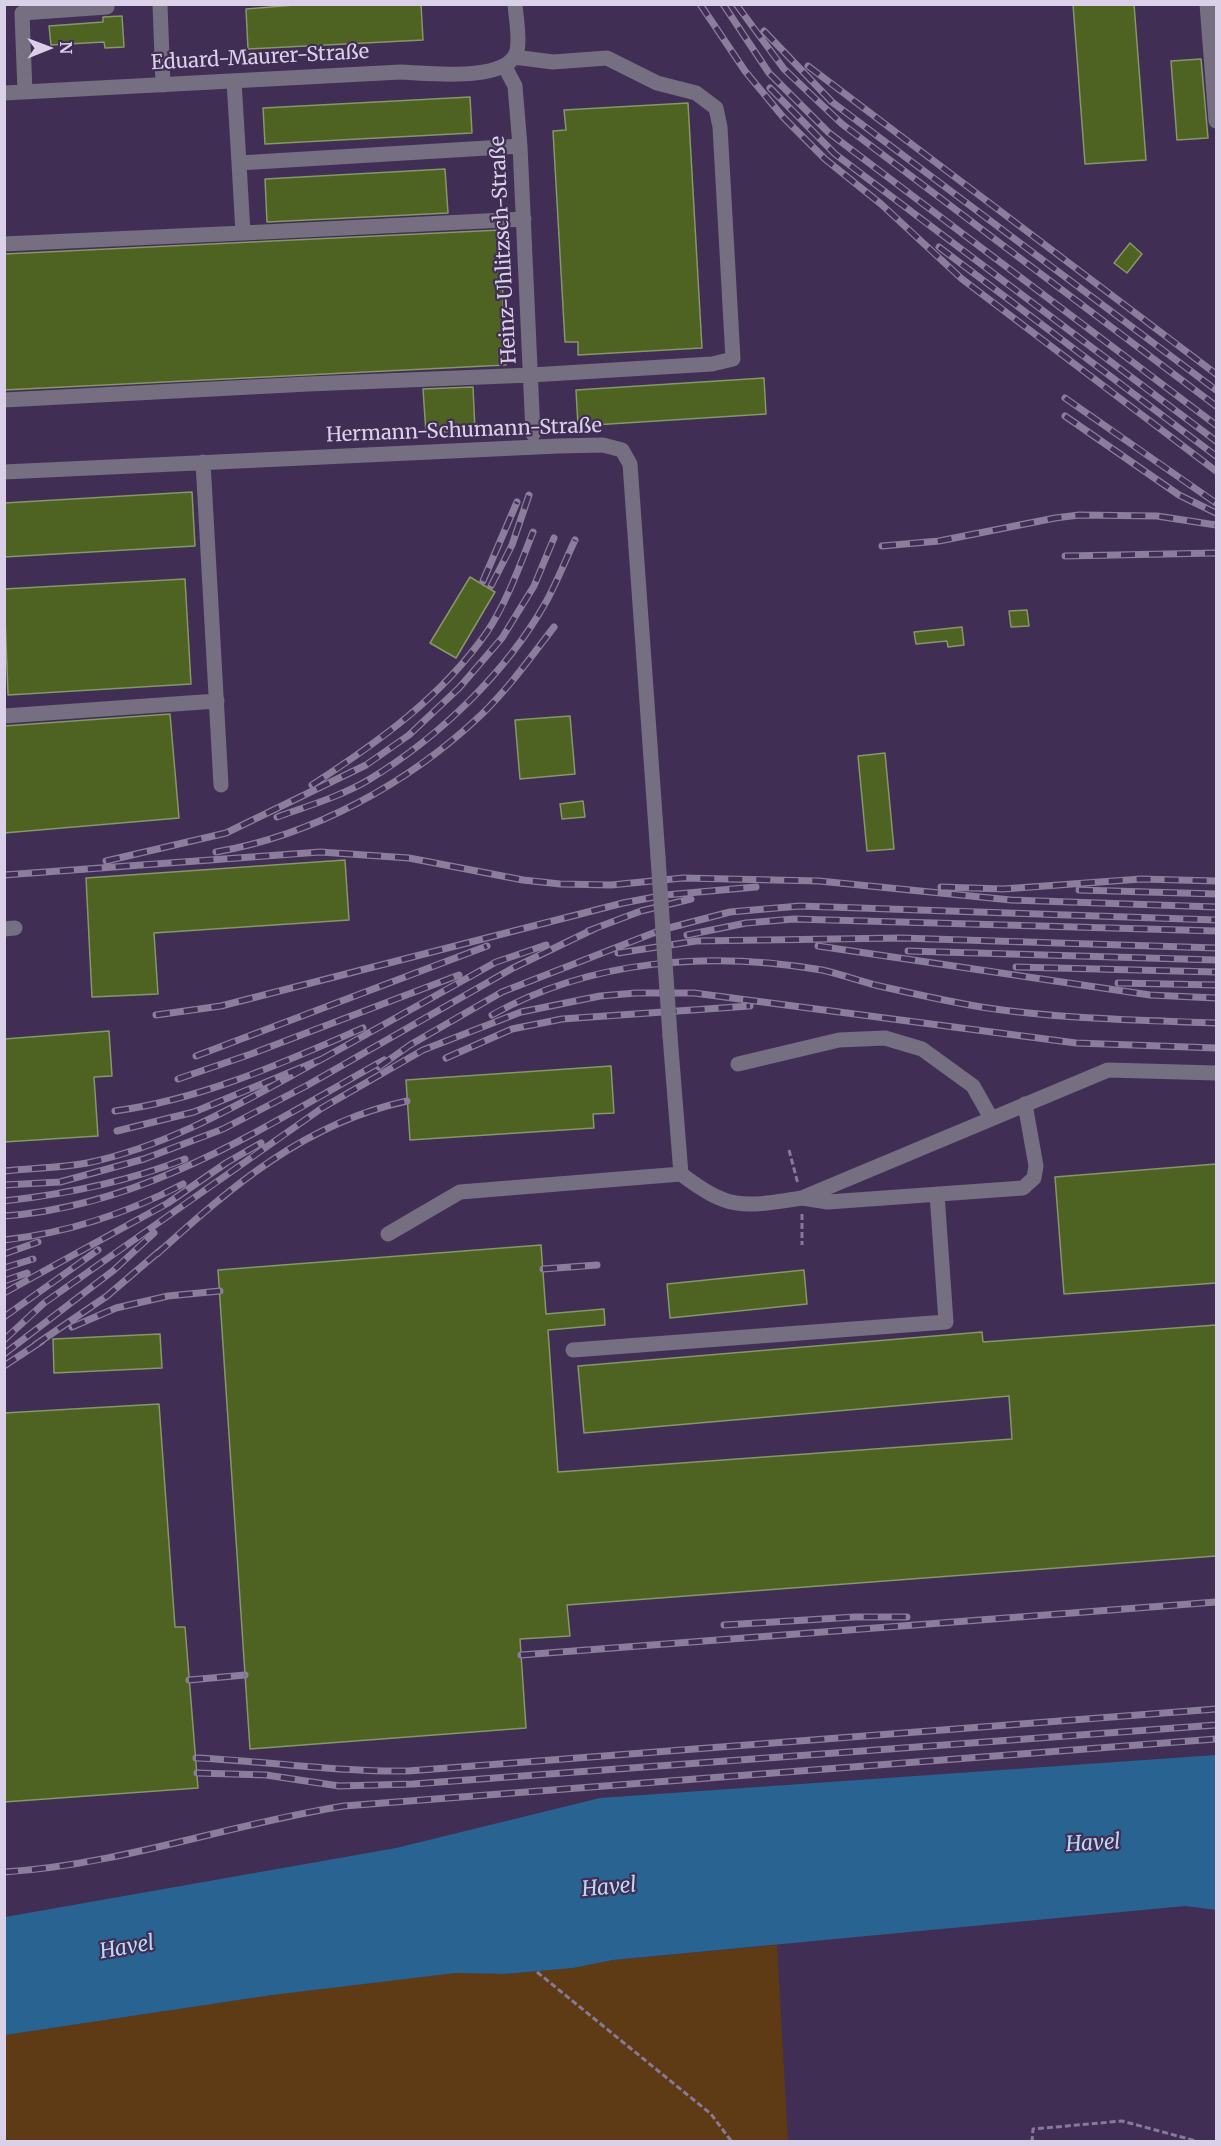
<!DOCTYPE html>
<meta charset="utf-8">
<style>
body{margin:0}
#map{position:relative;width:1221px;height:2146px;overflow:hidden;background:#402e54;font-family:Merriweather,serif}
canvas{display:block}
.frame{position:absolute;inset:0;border:6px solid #dad0e8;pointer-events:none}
.north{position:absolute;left:18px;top:18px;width:60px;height:60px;-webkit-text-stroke:4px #402e54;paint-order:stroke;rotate:89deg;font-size:16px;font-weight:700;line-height:24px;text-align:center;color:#dad0e8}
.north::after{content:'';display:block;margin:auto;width:21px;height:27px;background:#dad0e8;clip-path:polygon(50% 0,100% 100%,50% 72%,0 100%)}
</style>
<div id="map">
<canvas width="1221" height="2146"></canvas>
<div class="frame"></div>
<div class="north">N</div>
</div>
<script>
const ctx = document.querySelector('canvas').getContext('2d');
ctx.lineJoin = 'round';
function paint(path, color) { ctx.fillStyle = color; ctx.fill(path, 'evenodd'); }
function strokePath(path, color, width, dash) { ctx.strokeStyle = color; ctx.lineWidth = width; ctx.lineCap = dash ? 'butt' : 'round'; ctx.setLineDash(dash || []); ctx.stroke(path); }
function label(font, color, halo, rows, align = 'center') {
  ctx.font = font + ' Merriweather,serif'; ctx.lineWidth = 4.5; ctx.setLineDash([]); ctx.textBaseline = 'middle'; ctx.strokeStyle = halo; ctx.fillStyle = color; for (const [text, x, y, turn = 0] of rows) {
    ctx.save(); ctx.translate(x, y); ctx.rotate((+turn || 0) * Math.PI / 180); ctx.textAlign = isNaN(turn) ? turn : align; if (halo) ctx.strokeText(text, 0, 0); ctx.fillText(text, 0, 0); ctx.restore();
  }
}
paint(new Path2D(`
 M777,1945l11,196 -783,1v-107l267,-40 130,-16 54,-6 49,1 68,-6 40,-8z`), '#5e3b14');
paint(new Path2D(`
 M1216,1755v155l-31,-4 -572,54 -40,8 -68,6 -49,-1 -184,22 -267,40v-118l391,-69 204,-50z`), '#286391');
const building = new Path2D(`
 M307,4h114l2,36 -175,9 -2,-40z
 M1073,4h61l12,156 -61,4z
 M122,16l2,31 -19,1 -1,-6 -53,3 -2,-19 54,-4v-5z
 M1201,59l7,79 -31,2 -6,-79z
 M470,97l2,36 -207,11 -2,-36z
 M688,103l14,245 -124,7v-13h-13l-12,-211 13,-1 -2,-20z
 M445,169l3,44 -181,9 -2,-43z
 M500,230l6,135 -502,25v-136z
 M1130,243l12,11 -15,19 -13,-10z
 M764,378l2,36 -188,12 -2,-36z
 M473,387l2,43 -49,3 -3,-44z
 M192,492l3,54 -191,11v-54z
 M470,577l25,15 -39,66 -26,-15z
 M185,579l6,105 -183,11 -4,-106z
 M1027,610l2,16 -18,1 -2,-16z
 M962,627l2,18 -16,2 -1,-6 -31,3 -2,-12z
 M170,714l9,104 -175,15v-107z
 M570,716l5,58 -55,5 -5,-59z
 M885,753l9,96 -27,2 -9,-95z
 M583,801l2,16 -23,2 -2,-15z
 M345,860l4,60 -195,13 4,61 -66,3 -6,-119z
 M109,1031l3,45 -18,1 4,59 -94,6v-103z
 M611,1066l3,47 -21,1 1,14 -184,12 -4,-60z
 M1216,1164v119l-152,11 -9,-117z
 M541,1245l5,69 58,-5 1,16 -57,5 10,142 454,-33 -3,-43 -425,37 -6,-67 404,-34 1,10 233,-17v231l-649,49 3,31 -50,3 6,89 -276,21 -32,-479z
 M804,1270l3,34 -137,14 -3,-34z
 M160,1334l2,34 -108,5 -1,-34z
 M159,1404l16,223h10l13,161 -194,14v-389z`);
paint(building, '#4e6321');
strokePath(building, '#869769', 1.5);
strokePath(new Path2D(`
 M789,1150l9,34
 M802,1214v31
 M537,1972l174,142 21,28
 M1032,2142l1,-13 89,-8 78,21`), '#877998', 3, [6, 3]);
strokePath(new Path2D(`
 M160,4l3,81
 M1207,4l9,117
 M505,67l10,19 5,60 13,288
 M234,81l5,82 281,-17
 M25,92l-3,-79 85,-6v-3
 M4,93l397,-21c26,1 107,11 116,-21 3,-13 -1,-33 -2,-47
 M243,233l281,-14
 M4,244l239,-11 -4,-70
 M4,400l304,-16 223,-9 181,-11 21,-5 -13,-232 -4,-19 -20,-15 -39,-10 -50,-25 -54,4 -39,-5
 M203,462l18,323
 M4,472l554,-26 45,-1 19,5 8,14 28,393
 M4,716l213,-15
 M4,929l11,-1
 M670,1036l11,138c49,37 62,33 121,24l306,-128 108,3
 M738,1064l101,-24 46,-2 37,11 51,37 18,32
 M802,1198l26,4 195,-14 11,-10 2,-12 -11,-62
 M388,1234l72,-42 221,-18
 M573,1350l373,-28 -9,-128`), '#766e81', 15);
const rail = new Path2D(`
 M700,4l45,67 38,46 42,42 56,45 81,75 254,192
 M723,4l46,69 59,59 388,293
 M736,4l48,65 58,55 374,282
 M764,31l68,71 384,288
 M808,66l408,308
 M770,88l65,66 381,287
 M939,247l277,209
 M1065,398l151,105
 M1065,416l114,79 37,18
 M882,546l57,-5 116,-23 24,-3 78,1 59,9
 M1065,556l151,-3
 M483,581l34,-79
 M491,586l21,-41 17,-50
 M312,785c66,-43 129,-87 175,-153 20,-30 33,-67 46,-100
 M277,817c31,-11 65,-21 93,-38 69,-42 136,-106 176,-177 11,-20 19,-41 29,-62
 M216,852c98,-17 193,-69 265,-137 28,-27 50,-58 73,-88
 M106,861l120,-28 140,-68 43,-30 50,-47 43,-50 32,-52 20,-48
 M4,875l316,-23 89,6 114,22 37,4 51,1 72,-7 136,3 192,19 205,7
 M941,887l62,2 138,-10 75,2
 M1079,890l137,4
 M588,931l53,-20 50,-12
 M687,935l59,-12 48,-4 422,12
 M818,946l332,49 66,3
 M908,951l308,9
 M618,953l78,-12 205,-3 315,10
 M1016,967l200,5
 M1118,983l98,2
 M156,1015l65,-9 402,-103 42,-8 91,-8
 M492,1015c100,-56 219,-64 330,-45 18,4 35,10 53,15 35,8 71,16 106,22 77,12 158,13 235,16
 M196,1056l291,-110
 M446,1058l66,-29 50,-10 188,-13
 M322,1059l174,-97 50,-17
 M379,1067l31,-22 92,-53 159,-62 69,-18 70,-6 416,14
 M178,1079l73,-25 208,-79
 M115,1111c88,-12 167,-48 248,-83
 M4,1171c28,-3 56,-3 83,-8 86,-18 159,-63 235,-104l-128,53 -77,19
 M4,1185l56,-3 84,-23 79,-30 83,-43 207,-118 83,-40
 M4,1201c63,-7 123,-19 181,-42
 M4,1216c141,-10 260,-89 380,-156
 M4,1240c62,-7 124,-27 179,-56
 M4,1254l34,-12
 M157,1254c75,-68 148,-131 250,-153
 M4,1268l29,-9
 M543,1269l54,-4
 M4,1281l23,-8
 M4,1293l164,-90 58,-40 35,-20
 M4,1317l94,-67
 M72,1327l44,-19 52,-12 52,-5
 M4,1340l40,-37 278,-195 101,-58 98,-38 79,-16 36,-3h58l382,50 140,5
 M35,1345l72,-49 55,-47
 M4,1354l110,-84 40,-37
 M4,1366l38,-25
 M724,1625l131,-8h52
 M521,1655l695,-53
 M189,1680l56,-5
 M196,1758c71,3 141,14 212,13l808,-62
 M197,1773l69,2 73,11 74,-2 803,-59
 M4,1872c116,-7 226,-48 340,-66l872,-67`);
strokePath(rail, '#8b7d9c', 7);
strokePath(rail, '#402e54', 4.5, [14]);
strokePath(new Path2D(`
 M658,857l12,179`), '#766e81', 15);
label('20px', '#dad0e8', '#402e54', [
 ["Eduard-Maurer-Straße",260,58,-3],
 ["Heinz-Uhlitzsch-Straße",504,250,-93],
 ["Hermann-Schumann-Straße",464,431,-2]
]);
label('italic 21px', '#b9d8f3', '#402e54', [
 ["Havel",1093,1844,-3],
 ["Havel",609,1888,-5],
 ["Havel",127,1948,-10]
]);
</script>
